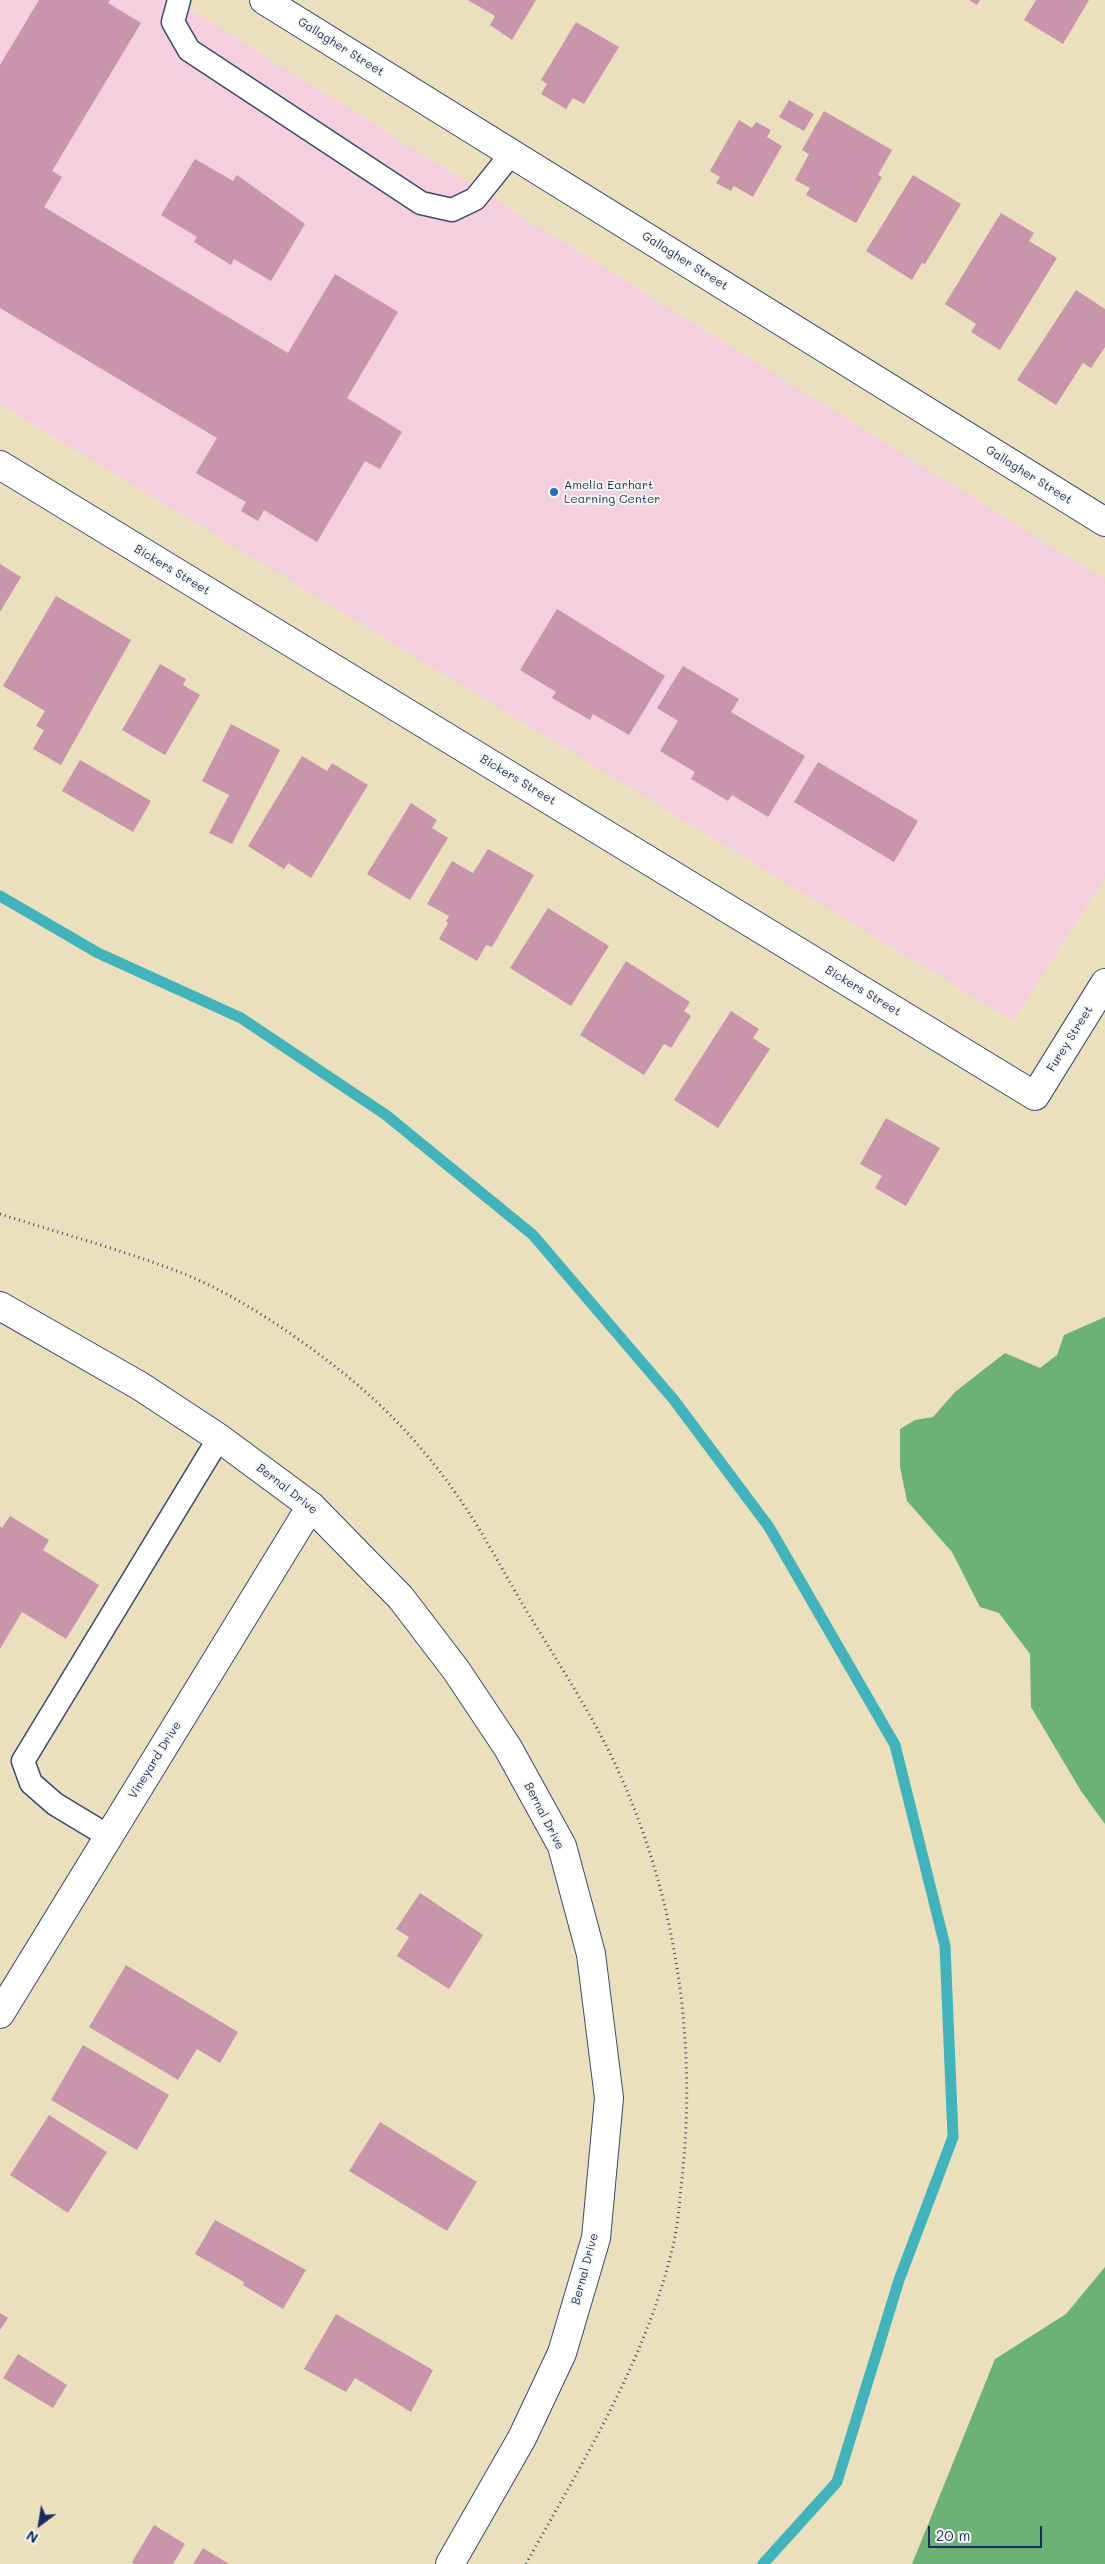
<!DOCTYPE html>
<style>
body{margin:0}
#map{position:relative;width:1105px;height:2564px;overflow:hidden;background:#ebe0be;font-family:Mali,sans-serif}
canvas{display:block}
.north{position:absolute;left:15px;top:2499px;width:50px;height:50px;-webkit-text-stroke:4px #f6f6f2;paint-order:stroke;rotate:211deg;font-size:14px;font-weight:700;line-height:20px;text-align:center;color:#1b2f5e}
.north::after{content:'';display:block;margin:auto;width:18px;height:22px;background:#1b2f5e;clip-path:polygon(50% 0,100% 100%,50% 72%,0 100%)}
.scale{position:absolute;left:928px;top:2526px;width:114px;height:22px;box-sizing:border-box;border:2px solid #1b2f5e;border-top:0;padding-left:6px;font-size:15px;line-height:18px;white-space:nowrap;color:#1b2f5e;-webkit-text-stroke:4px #f6f6f2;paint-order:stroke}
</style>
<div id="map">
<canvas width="1105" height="2564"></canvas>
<div class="north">N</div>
<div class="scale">20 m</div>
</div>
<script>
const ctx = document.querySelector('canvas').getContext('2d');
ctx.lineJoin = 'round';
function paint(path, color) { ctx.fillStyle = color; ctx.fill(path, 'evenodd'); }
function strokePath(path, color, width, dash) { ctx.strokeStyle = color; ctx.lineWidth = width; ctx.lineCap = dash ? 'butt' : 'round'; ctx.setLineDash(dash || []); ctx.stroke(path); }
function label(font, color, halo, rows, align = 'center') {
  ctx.font = font + ' Mali,sans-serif'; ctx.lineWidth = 4; ctx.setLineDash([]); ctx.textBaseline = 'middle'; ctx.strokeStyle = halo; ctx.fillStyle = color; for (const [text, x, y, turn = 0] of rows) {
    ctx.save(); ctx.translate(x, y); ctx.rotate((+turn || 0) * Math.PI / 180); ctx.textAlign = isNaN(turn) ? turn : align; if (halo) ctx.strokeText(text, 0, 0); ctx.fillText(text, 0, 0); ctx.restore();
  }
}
paint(new Path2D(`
 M0,0h175l930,580v297l-92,144 -1013,-617z`), '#f4cfde');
paint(new Path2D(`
 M1105,1317v507l-24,-33 -50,-84 -1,-53 -31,-41 -19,-6 -28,-55 -45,-51 -7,-34v-38l15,-9 18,-3 22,-25 50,-39 35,15 17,-13 7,-20z
 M1105,2267v297h-193l83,-205 71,-45z`), '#6cb176');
strokePath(new Path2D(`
 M0,896l98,57 143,65 145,97 147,120 141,165 95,127 126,218 50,201 8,191 -54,143 -62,202 -74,82`), '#43b3bb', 11);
paint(new Path2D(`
 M39,0h71l-2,3 33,20 -89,148 10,6 -18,30 244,146 47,-79 63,38 -51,86 55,34 -22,37 -15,-8 -48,81 -53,-32 -6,11 -17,-10 5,-9 -50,-29 21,-35 -217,-130v-243z
 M468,0h68l-24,40 -22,-15 5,-9z
 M969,0h11l-3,5z
 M1036,0h53l-26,44 -39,-24z
 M576,22l43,25 -35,57 -11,-6 -7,11 -25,-15 6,-10 -6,-4z
 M789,100l25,14 -10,17 -25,-14z
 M824,111l68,39 -14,25 4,2 -26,46 -50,-28 4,-7 -15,-8 14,-26 -7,-4z
 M739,120l13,8 4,-6 15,8 -4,7 15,9 -29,51 -19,-11 -3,5 -15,-8 4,-6 -10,-6z
 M195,159l38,22 4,-6 68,49 -34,57 -37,-22 -3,6 -37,-23 3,-5 -36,-22z
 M913,175l48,29 -36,60 -3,-1 -10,17 -46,-29z
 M1001,213l33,20 -5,8 28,17 -57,92 -29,-18 5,-8 -31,-20z
 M1076,290l29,19v38l-14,21 -8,-5 -27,42 -39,-25z
 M0,564l21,13 -21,35z
 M56,596l75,44 -70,125 -28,-16 11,-19 -8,-4 9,-15 -42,-25z
 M557,609l108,67 -36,59 -36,-21 -3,6 -38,-22 4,-6 -36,-22z
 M160,664l26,15 -3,6 17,10 -35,60 -43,-25z
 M683,666l56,33 -8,13 74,44 -37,61 -36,-22 -4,6 -37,-22 4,-7 -35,-21 18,-30 -21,-13z
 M231,724l49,26 -48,94 -23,-11 20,-38 -27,-14z
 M302,756l25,15 5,-8 36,22 -57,93 -23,-15 -4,6 -36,-23z
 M80,760l71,41 -18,31 -71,-41z
 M818,762l100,59 -24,41 -100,-60z
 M411,803l26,17 -5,8 16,10 -38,62 -43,-26z
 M488,849l46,26 -42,72 -6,-2 -9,16 -38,-22 9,-16 -2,-2 3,-5 -22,-12 25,-43 21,12z
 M548,908l61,38 -38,60 -61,-38z
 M626,961l64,41 -6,9 7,5 -20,32 -7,-4 -20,31 -64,-40z
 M731,1011l28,18 -6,9 17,11 -52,79 -44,-28z
 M886,1118l54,30 -34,58 -31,-18 7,-12 -22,-12z
 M10,1516l39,24 -6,10 56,35 -33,54 -44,-27 -22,37v-123l2,2z
 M420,1893l63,42 -34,54 -52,-33 12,-19 -13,-8z
 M126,1965l112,67 -18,31 -23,-14 -19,31 -89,-53z
 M83,2045l86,50 -32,55 -86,-50z
 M49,2115l58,37 -39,61 -58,-38z
 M380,2122l97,60 -30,49 -98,-60z
 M215,2220l91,50 -23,39 -40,-24 1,-3 -49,-28z
 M0,2313l8,5 -8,12z
 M336,2314l97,56 -22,42 -56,-34 -9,14 -42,-23z
 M18,2354l49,31 -14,23 -50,-30z
 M154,2525l31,19 -12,20h-39l-2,-2z
 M203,2548l26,16h-36z`), '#c895aa');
const service = new Path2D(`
 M179,0l-6,22 16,28 232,153 31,7 23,-11 37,-46
 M108,1836l-53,-32 -24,-21 -8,-22 196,-323`);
const minor = new Path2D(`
 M264,0l841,522
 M0,465l1035,631 70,-113
 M0,2014l311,-508`);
const tertiary = new Path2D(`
 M0,1306l140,80 79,52 92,68 90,92 55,72 52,78 54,98 29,108 18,144 -13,140 -34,115 -40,85 -72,126`);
strokePath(service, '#3a4a6c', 25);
strokePath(minor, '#3a4a6c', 30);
strokePath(tertiary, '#3a4a6c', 30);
strokePath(new Path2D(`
 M0,1214c62,20 127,37 187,61 52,22 102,56 146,90 45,34 86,77 119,123 27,37 48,78 71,117 32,53 68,107 94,163 60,131 81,277 64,419 -2,22 -4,46 -10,67 -28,112 -90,210 -145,310`), '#3a4a6c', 3, [1, 4]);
strokePath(service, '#fff', 22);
strokePath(minor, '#fff', 28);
strokePath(tertiary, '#fff', 28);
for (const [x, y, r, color] of [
 [554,492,5,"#1f6fb2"]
]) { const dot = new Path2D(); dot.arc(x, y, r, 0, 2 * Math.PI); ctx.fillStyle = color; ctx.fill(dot); strokePath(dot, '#f6f6f2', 2); }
label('12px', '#1b2f5e', '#f6f6f2', [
 ["Gallagher Street",341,47,32],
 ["Gallagher Street",685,261,32],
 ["Gallagher Street",1029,475,32],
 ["Bickers Street",172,570,31],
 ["Bickers Street",518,780,31],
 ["Bickers Street",863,991,31],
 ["Furey Street",1070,1039,-58],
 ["Bernal Drive",287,1489,38],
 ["Vineyard Drive",155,1760,-58],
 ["Bernal Drive",544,1816,63],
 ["Bernal Drive",585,2269,-75]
]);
label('12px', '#1b2f5e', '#f6f6f2', [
 ["Amelia Earhart",564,485],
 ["Learning Center",564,499]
], 'left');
</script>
